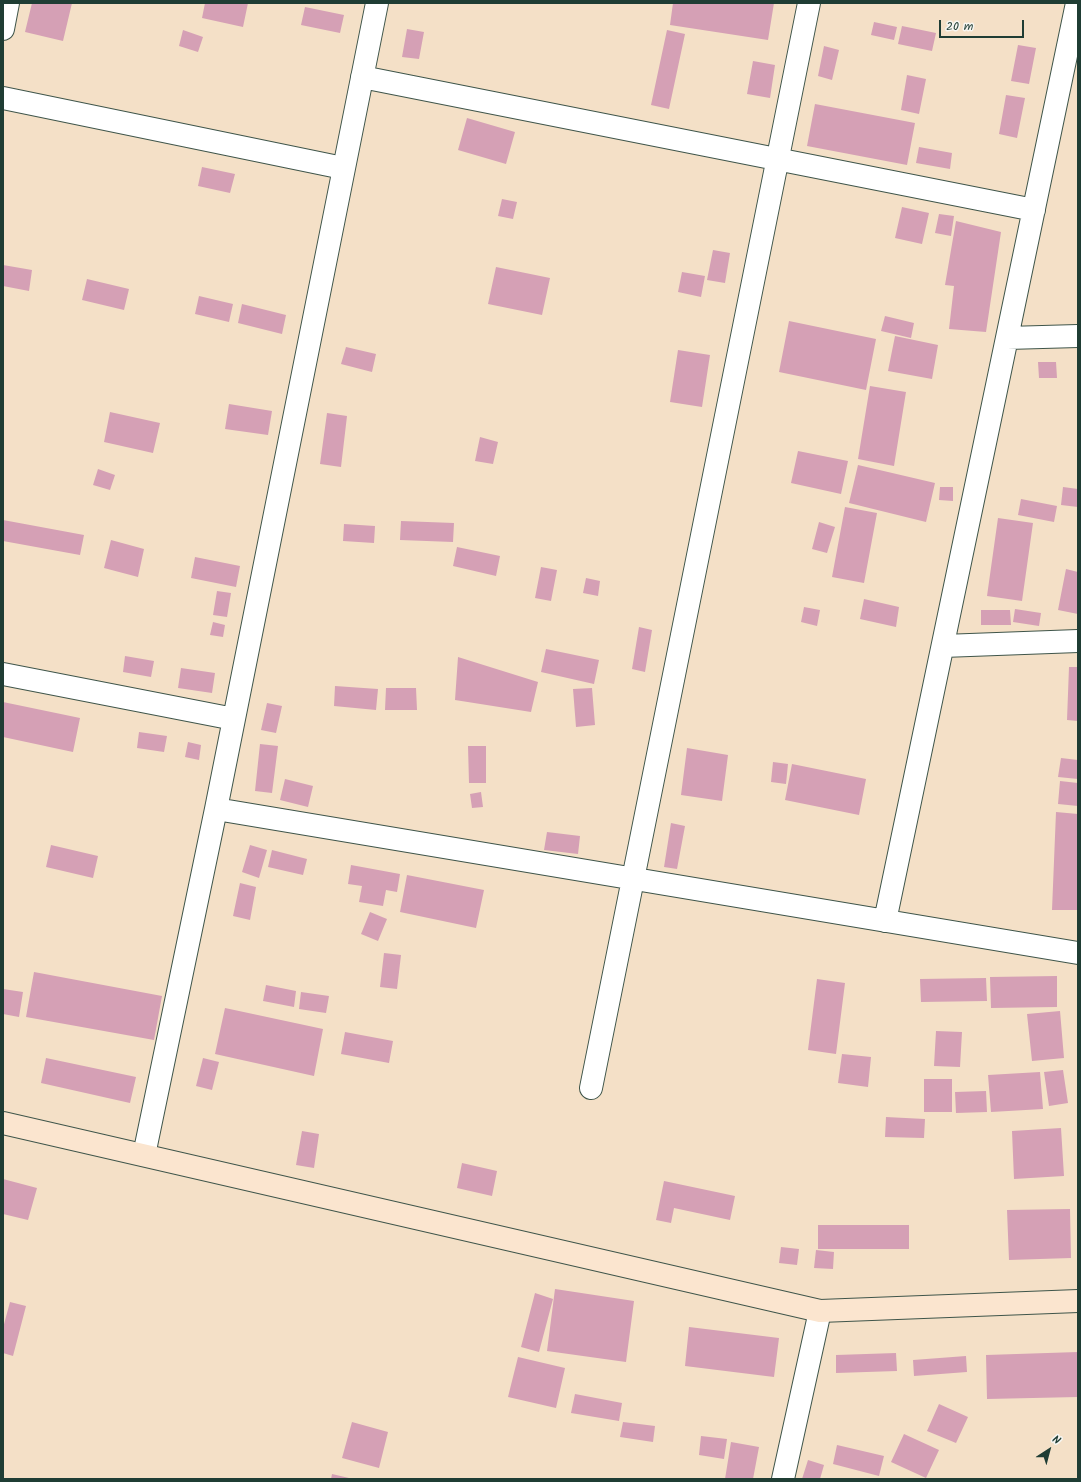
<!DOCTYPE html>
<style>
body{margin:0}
#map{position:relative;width:1081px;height:1482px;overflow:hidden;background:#f4e0c7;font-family:Kalam,sans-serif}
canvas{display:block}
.frame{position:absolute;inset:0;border:4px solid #1f3d34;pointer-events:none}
.north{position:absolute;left:1029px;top:1430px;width:40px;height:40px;-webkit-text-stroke:3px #f6f6f2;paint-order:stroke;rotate:36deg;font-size:11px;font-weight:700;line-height:16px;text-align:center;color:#1f3d34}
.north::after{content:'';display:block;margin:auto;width:14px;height:18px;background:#1f3d34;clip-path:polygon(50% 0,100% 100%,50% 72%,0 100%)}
.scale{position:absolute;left:939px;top:20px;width:85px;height:18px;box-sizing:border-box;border:2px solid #1f3d34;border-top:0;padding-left:5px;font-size:12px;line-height:14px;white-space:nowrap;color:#1f3d34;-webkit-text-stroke:3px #f6f6f2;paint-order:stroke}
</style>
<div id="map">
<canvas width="1081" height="1482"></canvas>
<div class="frame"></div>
<div class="north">N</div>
<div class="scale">20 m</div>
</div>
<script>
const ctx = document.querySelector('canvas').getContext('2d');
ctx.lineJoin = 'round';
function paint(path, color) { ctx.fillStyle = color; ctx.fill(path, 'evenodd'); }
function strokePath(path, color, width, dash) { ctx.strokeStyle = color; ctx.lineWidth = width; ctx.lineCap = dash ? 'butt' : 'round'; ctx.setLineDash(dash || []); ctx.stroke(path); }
paint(new Path2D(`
 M32,3h40l-9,38 -38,-9z
 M205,3h43l-5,24 -41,-9z
 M673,3h101l-6,37 -98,-15z
 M305,7l39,8 -4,18 -39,-8z
 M874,22l23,5 -3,13 -23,-5z
 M902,26l34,7 -4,18 -34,-7z
 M407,29l17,3 -5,27 -17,-2z
 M183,30l20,7 -5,15 -19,-6z
 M667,30l18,4 -16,75 -18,-4z
 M1018,45l18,3 -7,36 -18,-3z
 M824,46l15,4 -7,30 -14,-4z
 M753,61l22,4 -5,33 -23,-4z
 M907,75l19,4 -7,35 -18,-4z
 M1006,95l19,3 -8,40 -18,-4z
 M815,104l100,19 -8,42 -100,-19z
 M467,118l48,14 -9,32 -48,-14z
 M919,147l33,6 -2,16 -34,-6z
 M202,167l33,7 -5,19 -32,-7z
 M502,199l15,3 -4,17 -15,-3z
 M902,207l27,6 -7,31 -27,-6z
 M939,214l15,2 -3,20 -16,-3z
 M956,221l45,11 -15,100 -37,-3 5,-43 -9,-1z
 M713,250l17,3 -5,30 -18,-3z
 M3,265l29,5 -3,21 -26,-5z
 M496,267l54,11 -8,37 -54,-11z
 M682,272l23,4 -4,21 -23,-5z
 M87,279l42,10 -5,21 -42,-10z
 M199,296l34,8 -4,18 -34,-8z
 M242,304l44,11 -4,19 -44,-11z
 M885,316l29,7 -3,15 -30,-7z
 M789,321l87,18 -10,51 -87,-18z
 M895,336l43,9 -6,34 -44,-8z
 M346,347l30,7 -4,18 -31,-8z
 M678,350l32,5 -8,52 -32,-5z
 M1038,362h18l1,16h-18z
 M870,386l36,6 -12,74 -36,-7z
 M229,404l43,7 -4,24 -43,-6z
 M110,412l50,11 -7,30 -49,-11z
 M327,413l20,3 -6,51 -21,-3z
 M480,437l18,5 -5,22 -18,-3z
 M798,451l50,10 -7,33 -50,-11z
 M858,465l77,18 -9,39 -77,-19z
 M98,469l17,6 -5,15 -17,-5z
 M940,487h13v14l-14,-1z
 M1063,487l15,2v18l-17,-2z
 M1021,499l36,7 -3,16 -36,-7z
 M845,507l32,6 -13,70 -32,-6z
 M998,518l35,5 -11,78 -35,-5z
 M3,520l81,15 -4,20 -77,-14z
 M401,521l53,2 -1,19 -53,-2z
 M819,522l16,5 -8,26 -15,-4z
 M344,524l31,2 -1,17 -31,-2z
 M111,540l33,9 -6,28 -34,-9z
 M457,547l43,9 -4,20 -43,-10z
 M195,557l45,9 -4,21 -45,-9z
 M541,567l16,3 -6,31 -16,-3z
 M1066,569l12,3v42l-20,-4z
 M586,578l14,3 -2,15 -15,-3z
 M217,591l14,2 -4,24 -14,-2z
 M864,599l35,8 -3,20 -36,-8z
 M804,607l16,3 -3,16 -16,-4z
 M1015,609l26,4 -2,13 -26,-4z
 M981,610h29l1,15h-30z
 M213,622l12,3 -2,12 -13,-2z
 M639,627l13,3 -7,42 -13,-3z
 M546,649l53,11 -5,24 -53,-12z
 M125,656l29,5 -3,16 -28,-5z
 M458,657l80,25 -7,30 -76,-12z
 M1069,667h9v54l-11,-1z
 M181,668l34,5 -3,20 -34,-5z
 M335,686l43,3 -2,21 -42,-4z
 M386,688h30l1,22h-32z
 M592,688l3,37 -19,2 -3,-38z
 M3,702l77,16 -7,34 -70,-15z
 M267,703l15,3 -6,27 -15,-3z
 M139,732l28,4 -3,16 -27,-4z
 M188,742l13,3 -2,15 -14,-3z
 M260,744l18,2 -6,47 -17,-2z
 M468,746h18v37h-17z
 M687,748l41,7 -6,46 -41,-6z
 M1061,758l17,2v19l-20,-2z
 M773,762l15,2 -2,20 -15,-2z
 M792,764l74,15 -7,36 -74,-15z
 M285,779l28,7 -5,21 -28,-7z
 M1060,781l18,2v23l-20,-2z
 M481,792l2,15 -11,1 -2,-14z
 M1056,812l22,2v96h-26z
 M671,823l14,3 -8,43 -13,-2z
 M547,832l33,4 -2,18 -34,-4z
 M51,845l47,11 -5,22 -47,-11z
 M250,845l17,5 -8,28 -17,-6z
 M272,850l35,9 -4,16 -35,-8z
 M351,865l49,9 -3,18 -11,-2 -3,16 -24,-4 3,-16 -14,-2z
 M407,875l77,15 -8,38 -76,-16z
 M240,883l16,4 -6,33 -17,-4z
 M370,912l17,7 -9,22 -17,-7z
 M384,953l17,2 -4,34 -17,-2z
 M34,972l128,24 -8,44 -128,-23z
 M1057,976v31l-66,1 -1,-31z
 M986,978l1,23 -66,1 -1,-23z
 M817,979l28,4 -9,71 -28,-4z
 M266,985l30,6 -2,16 -31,-6z
 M3,989l20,3 -4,25 -16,-3z
 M301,992l28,4 -3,17 -27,-4z
 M225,1008l98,21 -9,47 -99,-22z
 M1060,1011l4,47 -32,3 -5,-47z
 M936,1031l26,1 -2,35 -26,-1z
 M345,1032l48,9 -4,22 -48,-9z
 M842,1054l29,3 -3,30 -30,-4z
 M46,1058l90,19 -6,26 -89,-20z
 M203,1058l16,4 -7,28 -16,-4z
 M1063,1070l5,33 -19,3 -5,-34z
 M1040,1072l3,37 -52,3 -3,-37z
 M924,1079h28v33h-28z
 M986,1091l1,21 -31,1 -1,-21z
 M886,1117l39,2 -1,19 -39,-1z
 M1061,1128l3,48 -50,3 -2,-48z
 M302,1131l17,3 -5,34 -18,-3z
 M462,1163l35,8 -5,25 -35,-8z
 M3,1179l34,9 -9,32 -25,-6z
 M664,1181l71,15 -5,24 -56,-12 -3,15 -15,-3z
 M1070,1209l1,49 -62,2 -2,-50z
 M818,1225h91v24h-91z
 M781,1247l18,2 -2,16 -18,-2z
 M816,1250l18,2 -1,17 -19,-1z
 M555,1289l79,12 -8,61 -79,-11z
 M535,1293l18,6 -14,53 -18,-5z
 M10,1302l16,4 -13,50 -10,-3v-25z
 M689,1327l90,11 -5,39 -89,-11z
 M1078,1352v45l-91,2 -1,-44z
 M896,1353l1,18 -61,2v-18z
 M966,1356l1,16 -53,4 -1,-16z
 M518,1357l47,11 -9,40 -48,-11z
 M575,1394l47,9 -3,18 -48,-8z
 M939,1404l29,13 -12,26 -29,-12z
 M352,1422l36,10 -9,36 -37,-10z
 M623,1422l32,4 -2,16 -33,-5z
 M904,1434l35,16 -13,28 -35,-16z
 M701,1436l26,3 -3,20 -25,-4z
 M731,1442l28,5 -6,32h-28z
 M837,1445l47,11 -5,20 -46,-12z
 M808,1460l16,5 -4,14h-18z
 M332,1474l17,4v1h-18z`), '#d5a0b5');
const street = new Path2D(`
 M3,29l5,-26
 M362,77l672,133
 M3,98l340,70
 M1007,338l71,-2
 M943,646l135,-5
 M3,674l231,45
 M216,809l862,144
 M885,921l192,-918
 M591,1088l218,-1085
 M144,1155l72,-346 161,-806
 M783,1479l37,-168`);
const secondary = new Path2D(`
 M3,1123l817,188 258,-10`);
strokePath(street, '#3f554a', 24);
strokePath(secondary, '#3f554a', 24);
strokePath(street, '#fff', 22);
strokePath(secondary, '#fbe5cf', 22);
</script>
